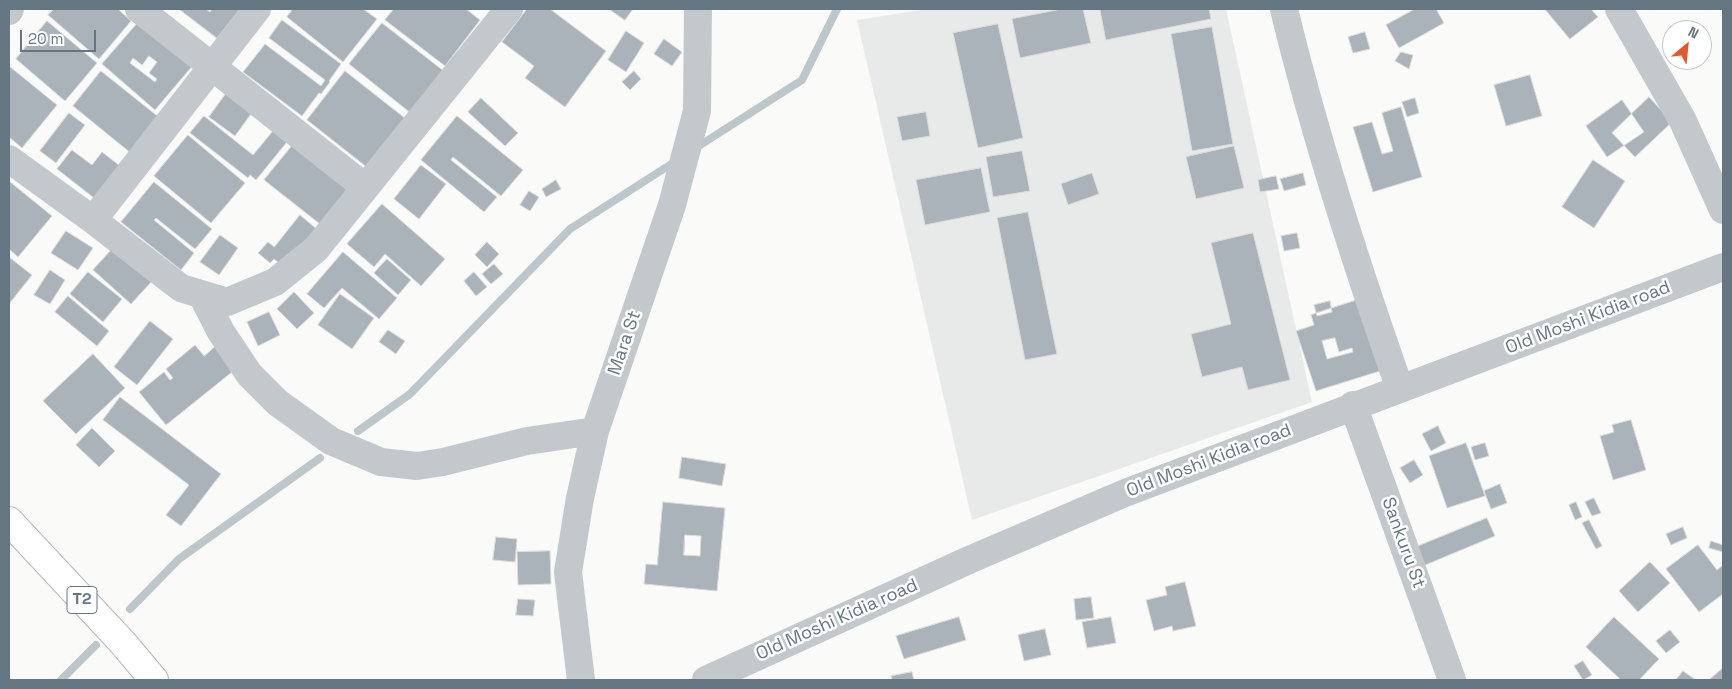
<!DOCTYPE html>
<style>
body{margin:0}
#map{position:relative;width:1732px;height:689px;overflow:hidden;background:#fafaf8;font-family:"Space Grotesk",sans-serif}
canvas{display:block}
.frame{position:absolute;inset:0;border:10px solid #657683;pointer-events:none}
.north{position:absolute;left:1662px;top:20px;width:50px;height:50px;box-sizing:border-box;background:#fff;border:1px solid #c1c8cd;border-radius:50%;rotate:28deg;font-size:14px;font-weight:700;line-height:20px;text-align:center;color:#657683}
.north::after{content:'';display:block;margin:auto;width:18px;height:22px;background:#e4572e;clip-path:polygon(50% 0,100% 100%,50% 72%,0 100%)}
.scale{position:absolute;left:20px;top:30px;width:76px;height:22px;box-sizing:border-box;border:2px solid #657683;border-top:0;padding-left:6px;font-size:15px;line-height:18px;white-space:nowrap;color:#657683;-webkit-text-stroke:4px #fff;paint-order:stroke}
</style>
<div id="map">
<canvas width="1732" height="689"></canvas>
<div class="frame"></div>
<div class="north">N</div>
<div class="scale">20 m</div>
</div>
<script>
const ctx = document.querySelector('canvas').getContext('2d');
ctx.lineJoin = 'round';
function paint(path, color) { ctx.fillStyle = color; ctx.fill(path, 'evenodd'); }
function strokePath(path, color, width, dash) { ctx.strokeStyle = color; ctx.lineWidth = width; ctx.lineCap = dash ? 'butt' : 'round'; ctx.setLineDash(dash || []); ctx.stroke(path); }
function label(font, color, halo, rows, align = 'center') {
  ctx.font = font + ' "Space Grotesk",sans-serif'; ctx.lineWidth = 5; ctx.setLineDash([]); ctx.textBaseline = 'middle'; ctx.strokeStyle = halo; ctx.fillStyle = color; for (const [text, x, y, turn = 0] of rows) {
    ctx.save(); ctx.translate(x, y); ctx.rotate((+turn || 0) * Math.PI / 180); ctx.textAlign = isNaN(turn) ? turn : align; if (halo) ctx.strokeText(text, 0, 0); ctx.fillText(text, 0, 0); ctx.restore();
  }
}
paint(new Path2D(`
 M928,9h298l86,393 -340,118 -115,-500z`), '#e8e9e9');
strokePath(new Path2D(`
 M694,149l108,-69 35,-71
 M358,431l52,-37 160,-165 106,-68
 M130,609l49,-50 141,-101
 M61,680l35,-35`), '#bbc7cb', 8);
const building = new Path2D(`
 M54,9h64l13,12 -32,38 -51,-44z
 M179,9h27l4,3 2,-3h28l-23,29z
 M293,9h70l14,10 -34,43 -56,-45z
 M394,9h72l14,11 -35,46 -60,-46z
 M527,9h23l56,42 -41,56 -40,-29 9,-12 -32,-24z
 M609,9h24l-8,11z
 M1062,9h21l8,34 -71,15 -8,-39z
 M1100,9h109l2,10 -105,21z
 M1415,9h21l8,14 -45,25 -13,-23z
 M1545,9h46l7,8 -28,22z
 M141,19l53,45 -39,46 -53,-46zM149,56l8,6 -8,11 8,6 -2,3 -25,-19 3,-5 9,7z
 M282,20l59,44 -12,17 1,1 -9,12 -2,-1 -17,23 -59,-44 22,-28 56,42 4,-6 -56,-42z
 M47,21l50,42 -32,38 -49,-42z
 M382,23l63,49 -33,42 -63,-50z
 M998,24l25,114 -45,10 -25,-115z
 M1212,27l21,117 -41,7 -21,-117z
 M626,31l18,12 -18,29 -18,-12z
 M1365,32l5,17 -17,4 -5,-16z
 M664,39l18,13 -10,14 -18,-12z
 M1401,52l12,3 -4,14 -14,-8z
 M9,66l48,39 -35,43 -13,-11z
 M101,71l60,48 -29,35 -59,-48z
 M345,71l61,48 -38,49 -61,-48z
 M634,71l7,8 -11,11 -8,-8z
 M1530,75l12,41 -36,10 -12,-41z
 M230,88l26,19 -21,29 -26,-19z
 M1649,97l23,25 -37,35 -23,-24z
 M481,98l37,35 -13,13 -37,-34z
 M1415,98l4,15 -12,4 -5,-15z
 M1622,100l22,32 -37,25 -21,-31z
 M1401,107l21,70 -49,15 -20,-65 19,-5 10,32 11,-3 -11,-38z
 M926,112l4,24 -28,5 -5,-24z
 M69,113l16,12 -29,38 -16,-12z
 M204,116l49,39 24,-29 14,11 -35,43 -6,-5 -2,3 -58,-45z
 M457,116l66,54 -22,26 -48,-39 -2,3 46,37 -13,15 -63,-52z
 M188,135l57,48 -34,40 -57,-47z
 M296,141l55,43 -31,40 -56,-44z
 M1234,146l10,42 -48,11 -10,-42z
 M72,150l20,15 10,-13 18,14 -26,32 -37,-29z
 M1022,151l8,40 -37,6 -7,-40z
 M1593,160l32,21 -31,47 -32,-21z
 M421,165l25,19 -27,35 -25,-20z
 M981,168l9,44 -65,13 -9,-45z
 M1092,173l7,21 -31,11 -7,-21z
 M1303,173l3,12 -22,6 -4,-12z
 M1276,176l3,13 -19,3 -2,-12z
 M556,180l5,9 -15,8 -4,-8z
 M9,181l43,35 -34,41 -9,-8z
 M154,182l58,47 -17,20 -39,-31 -2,2 40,33 -13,17 -60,-48z
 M529,191l10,6 -9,14 -10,-6z
 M382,204l63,55 -24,27 -36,-32 -11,13 -27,-23z
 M1028,212l29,142 -32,6 -28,-142z
 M300,215l19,16 -32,38 -13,-10 -4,4 -12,-10 10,-11 6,5z
 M66,231l27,17 -15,22 -27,-17z
 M1253,233l37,147 -42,10 -6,-23 -40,10 -11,-43 40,-10 -20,-81z
 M1297,233l3,15 -16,3 -3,-15z
 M220,235l18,13 -19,27 -19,-13z
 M487,242l12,12 -12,13 -12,-12z
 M115,246l38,34 -22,24 -38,-34z
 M343,252l54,46 -18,21 -37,-31 -18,20 -17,-14z
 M9,257l23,18 -23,29z
 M387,259l24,21 -13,15 -24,-22z
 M494,264l9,10 -12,10 -9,-10z
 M50,270l15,10 -15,24 -16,-9z
 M88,272l34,27 -19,23 -33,-28z
 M474,272l13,15 -11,9 -12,-15z
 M294,292l20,21 -17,16 -20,-20z
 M340,294l34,24 -22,31 -34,-24z
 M68,296l41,35 -12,15 -42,-34z
 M1357,300l23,71 -64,20 -20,-60 18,-6 -3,-10zM1335,338l4,14 13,-4 1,4 -26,7 -5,-18z
 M1330,301l2,11 -15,4 -3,-11z
 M269,312l11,23 -22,11 -11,-24z
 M150,321l23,18 -36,46 -23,-18z
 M388,330l17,11 -9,13 -17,-12z
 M218,344l19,24 -71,57 -27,-33 25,-20 6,8 3,-2 -7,-9 29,-24 9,11z
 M93,354l32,34 -49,46 -33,-33z
 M120,397l101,77 -40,52 -15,-11 23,-30 -86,-65z
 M1631,420l15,50 -33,10 -13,-44 14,-4 -2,-7z
 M1438,426l8,17 -15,8 -9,-17z
 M92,428l23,23 -16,16 -23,-22z
 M1466,443l19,53 -38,12 -18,-52z
 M1485,443l4,13 -14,4 -4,-13z
 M682,457l44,7 -4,22 -43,-8z
 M1414,460l9,15 -13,8 -10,-15z
 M1500,484l7,19 -16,6 -7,-18z
 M1594,498l7,15 -9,3 -7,-14z
 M663,502l62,6 -8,83 -73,-7 2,-20 11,1zM685,535l16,1 -1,20 -16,-1z
 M1576,502l6,15 -7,3 -6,-15z
 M1487,518l8,18 -77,32 -7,-19z
 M1589,520l13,26 -6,3 -14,-26z
 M1683,527l4,11 -16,7 -5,-11z
 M496,537l21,2 -2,23 -22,-2z
 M1711,541l12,4v7l-14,-4z
 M1698,545l19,25 6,-5v29l-24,18 -33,-43z
 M550,551l1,33 -33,1 -1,-33z
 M1650,562l20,21 -32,29 -19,-21z
 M1185,582l11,44 -23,5 -1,-5 -18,5 -8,-31 21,-5 -2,-8z
 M1091,597l3,21 -18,2 -2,-21z
 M518,599l17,1 -2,16 -17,-1z
 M959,617l7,23 -62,19 -8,-23z
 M1111,617l5,26 -29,5 -5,-26z
 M1614,617l45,42 -20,21h-18l-35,-33z
 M1045,629l6,26 -27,6 -6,-26z
 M1670,630l10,12 -14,11 -10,-12z
 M1583,661l9,14 -9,5 -9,-14z
 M1723,668v12h-14z
 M1683,671l13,9h-20z
 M912,672l2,8h-22l-1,-4z`);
paint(building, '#aab3b9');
strokePath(building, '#dcdcda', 1);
const highway = new Path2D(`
 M9,521l114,122 31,37`);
strokePath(highway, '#b4b9bd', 30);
strokePath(new Path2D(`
 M139,9l226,178
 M1284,9c31,129 72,255 116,380
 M1619,9l64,112 40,89
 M9,11l1,-2
 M9,159l84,61 88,68 46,14 48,-20 41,-33 193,-240
 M93,220l164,-211
 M202,295l19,37 28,42 29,29 53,38 50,21 36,4 26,-4 84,-21 68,-10
 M1353,405l99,275
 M581,680l-13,-108 12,-74 15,-67 77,-226 25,-94 1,-102
 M706,680l263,-120 156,-67 598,-226`), '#c3c8cc', 28);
strokePath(highway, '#fff', 28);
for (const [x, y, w] of [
 [82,600,30]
]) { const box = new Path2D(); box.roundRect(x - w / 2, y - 13.5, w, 27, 4); ctx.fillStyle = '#fff'; ctx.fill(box); strokePath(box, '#657683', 1); }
label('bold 16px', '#657683', null, [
 ["T2",82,600]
]);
label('18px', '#657683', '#fff', [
 ["Old Moshi Kidia road",1588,318,-21],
 ["Mara St",625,343,-71],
 ["Old Moshi Kidia road",1209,461,-21],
 ["Sankuru St",1403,543,70],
 ["Old Moshi Kidia road",837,620,-24]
]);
</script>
